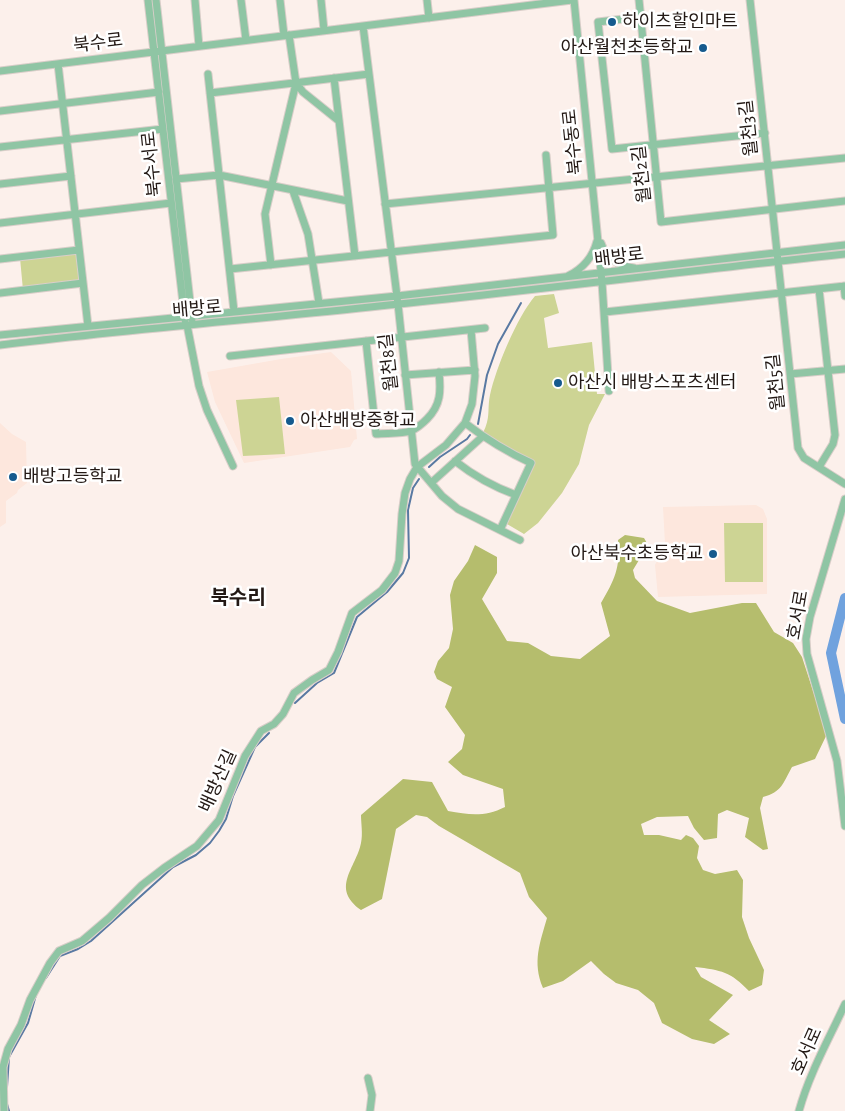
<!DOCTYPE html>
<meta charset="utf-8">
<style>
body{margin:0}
canvas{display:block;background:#fcf0eb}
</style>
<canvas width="845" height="1111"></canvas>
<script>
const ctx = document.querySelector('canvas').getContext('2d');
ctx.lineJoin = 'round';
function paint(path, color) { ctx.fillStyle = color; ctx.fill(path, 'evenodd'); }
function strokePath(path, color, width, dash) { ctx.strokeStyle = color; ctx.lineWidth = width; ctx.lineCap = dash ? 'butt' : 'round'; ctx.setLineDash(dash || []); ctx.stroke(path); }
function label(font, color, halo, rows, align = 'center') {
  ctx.font = font + ' "Alegreya Sans","Noto Sans KR",sans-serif'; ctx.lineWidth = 5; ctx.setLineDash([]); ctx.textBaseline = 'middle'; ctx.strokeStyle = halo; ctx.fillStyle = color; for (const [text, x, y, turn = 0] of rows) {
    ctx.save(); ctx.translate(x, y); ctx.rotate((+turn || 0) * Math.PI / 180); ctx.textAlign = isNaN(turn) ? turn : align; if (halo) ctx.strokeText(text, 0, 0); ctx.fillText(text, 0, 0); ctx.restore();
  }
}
paint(new Path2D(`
 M331,352l20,19 6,68 -3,1 -4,7 -106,16 -29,-61 -8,-30 74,-13z
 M0,423l12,11 14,8 1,41 -9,7 -1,3 -11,8v22l-6,4z
 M756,505l7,4 4,10v75l-109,3 -3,-32 10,-21 -2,-37z`), '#fde7dd');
paint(new Path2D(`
 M81,251l4,31 -62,8 -3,-32z
 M554,294l5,19 -15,5 4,30 44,-6 5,52h8l-16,31 -10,39 -17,29 -24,30 -14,11 -17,-10 27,-63 -25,-12 -26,-16c8,-16 4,-23 7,-38 6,-27 27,-78 45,-99z
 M279,397l6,57 -42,2 -7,-56z
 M724,523h39v59h-38z`), '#cdd494');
paint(new Path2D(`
 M625,535l19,3 4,7 -15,25 2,8 22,23 33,12 52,-10h14l18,29 19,11 9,14 25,77 -12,25 -23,8c-9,16 -10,25 -29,30l-3,11 8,41 -5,1 -18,-13 4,-19 -22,-8 -9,4 -1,24 -13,2 -10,-12 -6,-12 -31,1 -16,7 3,11h15l22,5 5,-5 7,3 6,8 -2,12 6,12 12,4 22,-4 6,10 -1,37 7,21 15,32 -2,15 -13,6c-18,-19 -28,-21 -54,-24l6,10 32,18 -24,25 21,14 -16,10 -22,-5 -30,-16 -8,-20 -16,-13 -22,-7 -12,-9 -13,-13 -28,20 -20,7c-11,-26 -3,-45 4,-70l-18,-21 -9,-24 -81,-47 -12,-9 -11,-2 -20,14 -14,70 -21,11c-31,-22 -5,-42 0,-67 2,-9 0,-20 0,-28l42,-36 29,3 16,29c22,4 37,6 57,-4l-2,-18 -40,-14 -15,-13 14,-13 3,-14 -20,-28 7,-20 -15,-8 -3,-7 4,-11 11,-13 4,-19 -3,-34 4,-14 14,-20 7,-16 22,12v16l-15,26 25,42 21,2 23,13 29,3 30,-23 -9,-33c13,-22 20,-36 17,-63z`), '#b5bd6d');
strokePath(new Path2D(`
 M478,424l9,-49 11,-31 23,-41
 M429,467l11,-10 27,-18 3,-4
 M295,703l22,-20 17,-10 23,-56 30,-25 16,-19 6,-15 -1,-48 5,-22 6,-9
 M46,978l14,-22 18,-7 13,-8 82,-74 23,-12 14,-12 9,-12 7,-12 7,-23 22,-49 14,-14
 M7,1087l2,-30 19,-34 8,-28
 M7,1104l2,7`), '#5979a2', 2);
strokePath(new Path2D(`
 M845,598l-14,55 14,66`), '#70a2de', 10);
const minor = new Path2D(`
 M148,0l37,320
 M156,0l36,319
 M195,0l4,46
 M241,0l5,40
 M280,0l4,35
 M321,0l3,30
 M427,0l2,18
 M574,0l28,282 7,109
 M639,0l22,222 184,-21
 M750,0l48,448 6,10 41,26
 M641,17l-43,5 14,127 153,-16
 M363,26l35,278 17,160 27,32 16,13 62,31
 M58,64l30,262
 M0,71l572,-71
 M208,74l26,237
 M334,78l21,178
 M296,83l7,9 36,29
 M210,93l159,-19
 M0,111l159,-19
 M0,147l163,-18
 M176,179l43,-4 129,26
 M0,184l71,-8
 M293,191l15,43 11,69
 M385,204l460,-46
 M0,223l171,-20
 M601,243c5,15 18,23 33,25
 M0,259l79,-9
 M271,265l-6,-51 31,-131 -7,-48
 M230,269l323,-34 -7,-80
 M568,276c14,-7 25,-19 29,-35
 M844,286l1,10
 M819,289l16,146 -2,9 -14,23
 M0,293l83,-10
 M605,312l240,-26
 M187,325l12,61 8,24 26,56
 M0,335l397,-39 448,-51
 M366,341l10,93c11,-1 25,0 35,-3 6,-3 12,-8 16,-12 14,-14 14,-28 12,-47
 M0,345c123,-15 246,-25 370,-38 158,-16 316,-36 475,-53
 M230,356l255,-28
 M790,374l55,-5
 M405,375l70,-5
 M465,423c21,16 42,29 66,40l-31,67
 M455,461c19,15 39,26 61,34
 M431,483l51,-46
 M845,499l-35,118 -4,22 1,15 30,107 8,65
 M368,1078l4,17 -2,16
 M4,1111l-1,-44 5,-18 13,-24 9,-25 20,-37 9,-12 23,-10 27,-23 33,-33 22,-17 33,-22 22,-26 26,-64 16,-25 13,-7 9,-10 11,-21 18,-13 17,-10 9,-18 14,-39 30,-23 13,-17 4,-12 3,-47 3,-21 5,-14 7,-12 29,-22 19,-22 7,-19 3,-28 -4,-46
 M799,1111c10,-37 30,-72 46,-107`);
strokePath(minor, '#d9cec9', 9);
strokePath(minor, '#8fc5a4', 7);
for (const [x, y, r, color] of [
 [612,22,5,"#155a8e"],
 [703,48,5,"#155a8e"],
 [558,383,5,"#155a8e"],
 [290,421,5,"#155a8e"],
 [13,477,5,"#155a8e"],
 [713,554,5,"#155a8e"]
]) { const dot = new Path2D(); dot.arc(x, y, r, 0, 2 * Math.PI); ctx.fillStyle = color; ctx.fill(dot); strokePath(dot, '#fff', 2); }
label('18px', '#231915', '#fff', [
 ["하이츠할인마트",622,22],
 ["아산월천초등학교",693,48,"right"],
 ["아산시 배방스포츠센터",568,383],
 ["아산배방중학교",300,421],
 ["배방고등학교",23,477],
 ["아산북수초등학교",703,554,"right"]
], 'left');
label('18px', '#231915', '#fff', [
 ["북수로",98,43,-7],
 ["월천3길",749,128,-96],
 ["북수동로",573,142,-96],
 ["북수서로",152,164,-96],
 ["월천2길",642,174,-96],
 ["배방로",619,257,-7],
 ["배방로",197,309,-5],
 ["월천8길",389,362,-96],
 ["월천5길",776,382,-96],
 ["호서로",798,615,-80],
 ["배방산길",218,781,-66],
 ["호서로",807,1051,-66]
]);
label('bold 20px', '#231915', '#fff', [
 ["북수리",238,598]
]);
</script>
